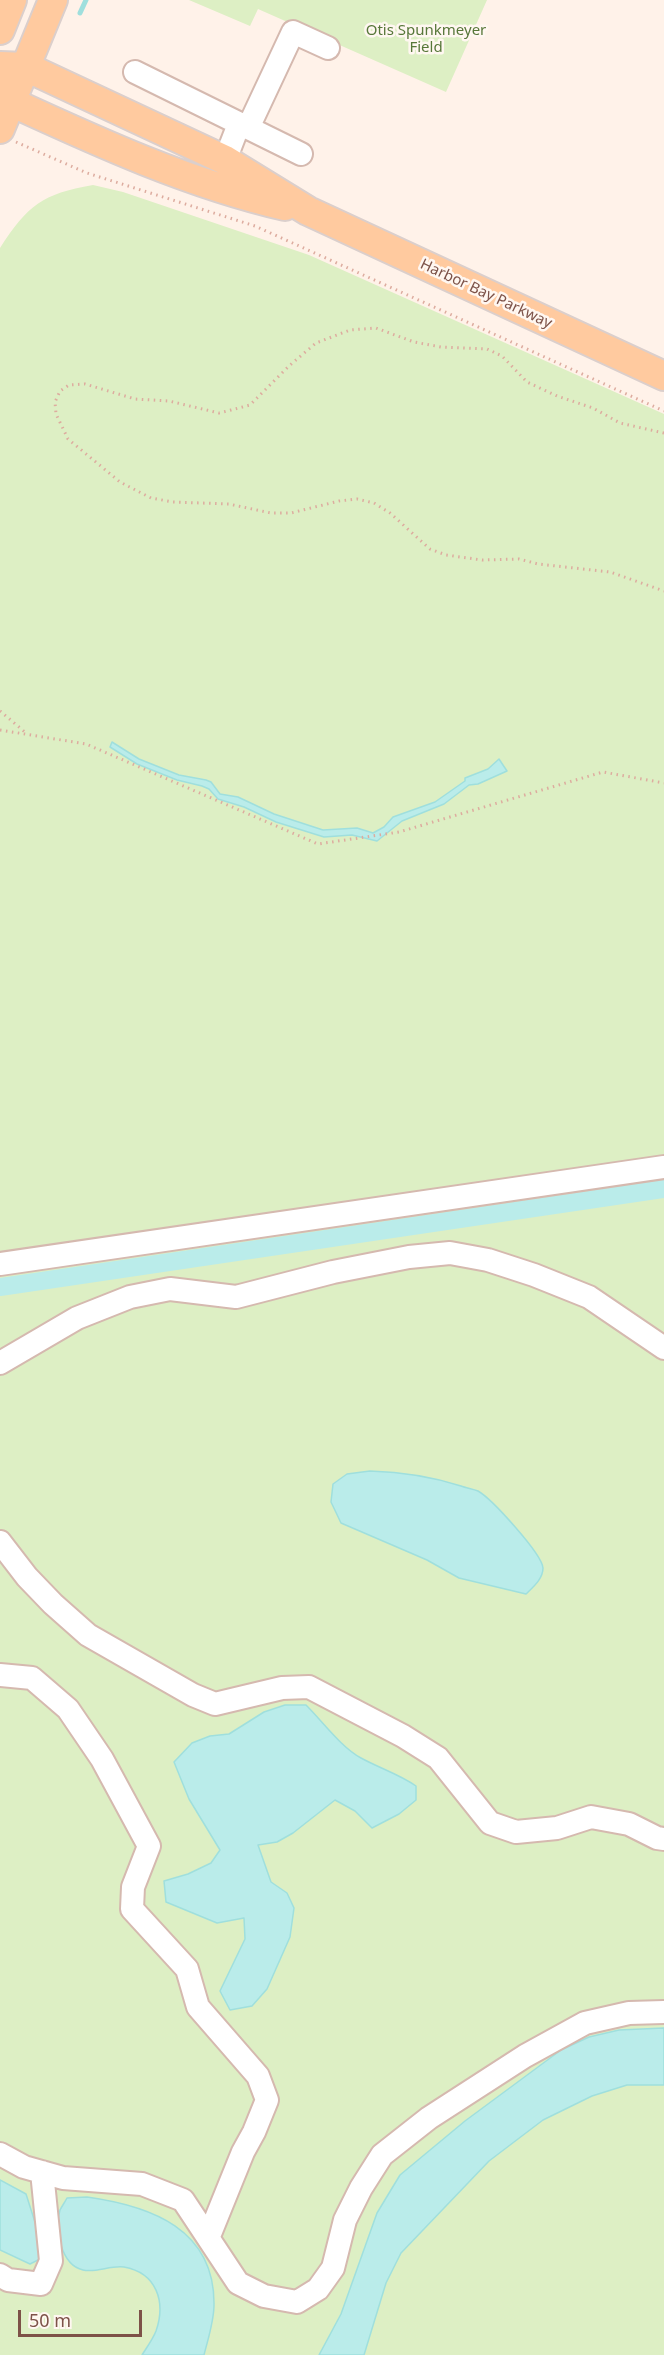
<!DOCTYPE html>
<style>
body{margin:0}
#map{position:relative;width:664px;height:2355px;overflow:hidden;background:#fff2e9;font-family:"Noto Sans",sans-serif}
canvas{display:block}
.scale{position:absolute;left:18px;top:2310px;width:124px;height:27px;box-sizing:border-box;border:3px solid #7d5248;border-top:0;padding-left:8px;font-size:18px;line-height:21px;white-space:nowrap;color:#7d5248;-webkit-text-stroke:4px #fff7f1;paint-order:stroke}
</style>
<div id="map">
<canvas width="664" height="2355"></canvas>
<div class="scale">50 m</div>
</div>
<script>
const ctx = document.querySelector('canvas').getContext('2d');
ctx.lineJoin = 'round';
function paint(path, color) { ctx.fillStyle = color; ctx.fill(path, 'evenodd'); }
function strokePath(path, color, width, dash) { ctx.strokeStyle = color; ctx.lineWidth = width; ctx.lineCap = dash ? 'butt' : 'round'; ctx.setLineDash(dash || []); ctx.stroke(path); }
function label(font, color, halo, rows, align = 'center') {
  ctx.font = font + ' "Noto Sans",sans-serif'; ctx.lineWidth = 5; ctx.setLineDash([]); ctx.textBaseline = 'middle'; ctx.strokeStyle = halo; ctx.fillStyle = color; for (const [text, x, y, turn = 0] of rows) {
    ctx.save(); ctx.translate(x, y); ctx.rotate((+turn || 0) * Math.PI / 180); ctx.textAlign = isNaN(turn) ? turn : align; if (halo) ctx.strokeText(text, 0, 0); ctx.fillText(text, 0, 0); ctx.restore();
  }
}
paint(new Path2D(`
 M189,0h298l-41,92 -188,-83 -8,17z
 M93,185l30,7 186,63 355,159v1941h-664v-2107c28,-43 42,-54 93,-63z`), '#ddefc4');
const water = new Path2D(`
 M112,742l27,17 40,16 27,5 5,2 9,12 18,3 36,17 49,16 34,-2 16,5 11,-6 9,-10 42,-15 30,-21v-3l23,-9 11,-10 8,12 -29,13 -9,1 -25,19 -42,17 -25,20 -25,-6 -28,2 -48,-15 -32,-15 -26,-8 -9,-10 -7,-3 -25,-6 -40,-16 -27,-17z
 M370,1471c32,1 60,5 91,15 5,2 12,3 17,5 14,8 64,63 65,77 0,11 -10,19 -17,26l-67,-16 -32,-18 -86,-37 -10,-21 2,-18 14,-10z
 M285,1705h21c17,17 35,42 55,53 18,10 38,16 55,28v14l-17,14 -27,14 -17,-17 -20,-11 -42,33 -16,9 -19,3 13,37 16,11 7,15 -4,29 -23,52 -15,17 -22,4 -10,-19 25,-52 -1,-21 -27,5 -51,-21 -2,-21 24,-7 23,-11 9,-13 -31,-51 -15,-37 18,-19 18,-7 19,-2 35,-22z
 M664,2028v57h-37l-35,11 -49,24 -54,41 -88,92 -15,30 -22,72h-45l22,-41 36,-101 23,-38 65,-54 96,-71 28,-13 30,-7z
 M0,2180l26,14 15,47 1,17 -12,6 -30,-14z
 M87,2197c64,9 128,32 127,108 0,16 -6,34 -10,50h-62c5,-8 11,-16 14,-24 10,-29 1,-58 -32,-64 -13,-2 -28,6 -41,3 -22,-5 -29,-41 -23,-60 2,-4 5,-8 7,-12z`);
paint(water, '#baecea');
strokePath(water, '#9fdfdd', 1.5);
strokePath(new Path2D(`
 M80,13l6,-13`), '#9fdfdd', 5);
strokePath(new Path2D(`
 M0,1287l664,-98`), '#baecea', 18);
const minor = new Path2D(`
 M135,72l166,82
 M248,128l45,-96 35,16
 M225,160l14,-36
 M0,1264l664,-97
 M0,1363l77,-45 53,-21 40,-8 66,8 97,-25 76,-15 41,-4 38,7 46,15 55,22 75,51
 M0,1542l27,35 26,27 35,31 105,60 22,9 67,-16 27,-1 94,49 35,22 52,65 26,9 41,-4 34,-11 38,7 28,14 7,1
 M0,1675l32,3 36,31 34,50 47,87 -16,41 -1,22 55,60 11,38 60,69 9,24 -13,32 -11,20 -34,84
 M0,2154l24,13 39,11 79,6 41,16 55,83 26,13 33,6 21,-13 15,-21 12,-48 16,-32 21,-33 47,-37 96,-62 60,-33 44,-10 35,-1
 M0,2275l8,5 33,4 10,-23 -9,-89`);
const major = new Path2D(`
 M0,30l12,-30
 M0,66l26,1 199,93 83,51 356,165
 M0,93l11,9c89,41 179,82 274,104
 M0,129l53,-129`);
strokePath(minor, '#d5b9af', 26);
strokePath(major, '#dbcfcc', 32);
strokePath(new Path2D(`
 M16,142l71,31 168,53 409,185
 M664,433l-44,-10 -27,-15 -36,-12 -30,-14 -25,-26 -15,-7 -46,-2 -27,-5 -38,-14 -26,2 -34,13 -27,23 -39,39 -19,5 -12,3 -50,-12 -34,-2 -50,-15 -16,1 -9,6 -5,11 1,12 12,25 52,43 31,16 22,4 56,2 42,9h20l48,-12 18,-2 17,4 16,10 40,36 16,6 36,5 37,-1 19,5 72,8 54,19
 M0,711l26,22
 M0,730l86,14 232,100 81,-12 204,-60 61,11`), '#ddac9f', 3, [1.5, 4.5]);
strokePath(minor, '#fff', 22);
strokePath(major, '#ffca9f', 28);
label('15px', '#577739', '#fff7f1', [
 ["Otis Spunkmeyer",426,31],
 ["Field",426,48]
]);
label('15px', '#7d5248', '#fff7f1', [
 ["Harbor Bay Parkway",486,294,25]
]);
</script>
